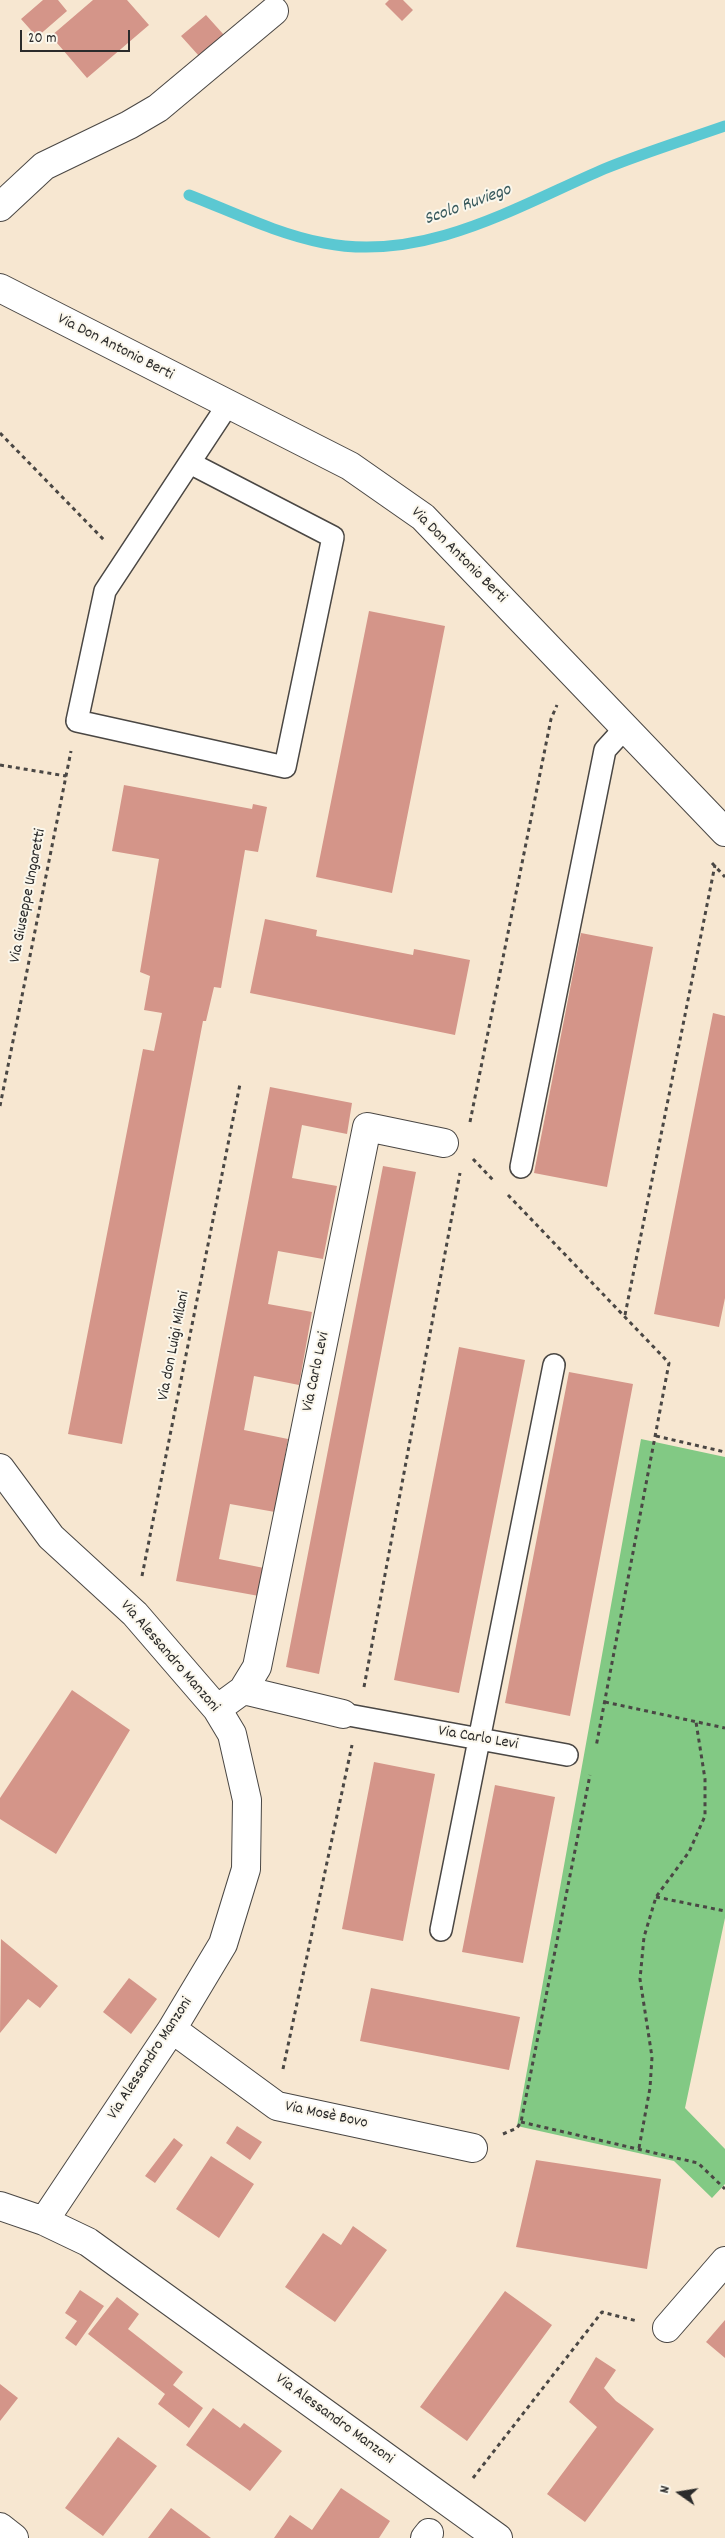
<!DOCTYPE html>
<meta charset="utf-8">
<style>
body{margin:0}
#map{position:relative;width:725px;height:2538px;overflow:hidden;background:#f7e7d1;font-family:Dekko,sans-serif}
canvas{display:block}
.north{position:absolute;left:655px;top:2468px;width:50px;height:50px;-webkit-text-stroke:4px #fbf7ec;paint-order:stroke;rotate:283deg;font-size:14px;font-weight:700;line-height:20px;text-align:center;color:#2b2b2b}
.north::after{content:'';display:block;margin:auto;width:18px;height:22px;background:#2b2b2b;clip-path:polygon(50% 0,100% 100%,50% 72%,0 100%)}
.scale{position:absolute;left:20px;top:30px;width:110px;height:22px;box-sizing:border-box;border:2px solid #2b2b2b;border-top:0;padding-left:6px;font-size:15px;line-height:18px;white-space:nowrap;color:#2b2b2b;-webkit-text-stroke:4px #fbf7ec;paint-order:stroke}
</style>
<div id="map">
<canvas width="725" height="2538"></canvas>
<div class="north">N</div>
<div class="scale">20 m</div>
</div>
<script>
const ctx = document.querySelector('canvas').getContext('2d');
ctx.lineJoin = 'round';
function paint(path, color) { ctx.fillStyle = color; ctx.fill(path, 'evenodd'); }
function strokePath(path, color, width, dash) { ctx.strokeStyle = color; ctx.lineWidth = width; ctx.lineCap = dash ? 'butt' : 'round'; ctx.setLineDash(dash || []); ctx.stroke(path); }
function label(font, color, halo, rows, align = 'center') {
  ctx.font = font + ' Dekko,sans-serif'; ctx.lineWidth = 4; ctx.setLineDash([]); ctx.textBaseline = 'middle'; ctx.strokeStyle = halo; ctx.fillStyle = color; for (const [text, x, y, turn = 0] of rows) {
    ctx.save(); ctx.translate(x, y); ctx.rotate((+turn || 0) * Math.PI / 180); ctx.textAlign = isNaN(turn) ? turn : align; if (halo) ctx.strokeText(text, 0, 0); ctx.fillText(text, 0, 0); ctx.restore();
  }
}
paint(new Path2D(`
 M641,1439l84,18v461l-40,190 40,41v35l-13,14 -38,-37 -157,-35z`), '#82c984');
strokePath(new Path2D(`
 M189,195c44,17 88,39 135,48 100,20 192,-36 280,-74 39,-16 81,-29 121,-43`), '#5bc8d2', 11);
paint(new Path2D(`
 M43,0h15l9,11 -30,26 -16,-18z
 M93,0h34l22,25 -62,53 -36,-42z
 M389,0h14l10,10 -11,11 -17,-17z
 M206,15l18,20 -25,21 -18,-20z
 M369,611l76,15 -53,267 -76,-16z
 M124,785l128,24 1,-5 14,3 -9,45 -13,-2 -24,138 -7,-1 -8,34h-3l-81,423 -54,-10 75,-385 11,2 8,-38 -18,-3 6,-34 -10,-4 19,-113 -47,-8z
 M265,919l52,11 -1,6 97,19 1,-6 56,11 -15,75 -205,-42z
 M581,933l72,14 -46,240 -73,-14z
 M713,1013l12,3v282l-6,29 -65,-13z
 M270,1087l82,16 -5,31 -45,-9 -10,53 45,8 -14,73 -45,-8 -10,53 44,8 -13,73 -45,-9 -10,54 44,9 -13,73 -45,-8 -11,55 45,9 -5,28 -83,-15z
 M383,1166l33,6 -97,502 -33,-7z
 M459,1347l66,13 -66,333 -65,-13z
 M569,1372l64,12 -63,332 -65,-13z
 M72,1690l58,40 -74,124 -56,-35v-21z
 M374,1762l61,12 -32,167 -61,-12z
 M495,1785l60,12 -32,166 -61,-11z
 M1,1939l57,47 -18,22 -12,-9 -28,34z
 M129,1978l28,21 -26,35 -28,-22z
 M371,1988l149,29 -11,53 -149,-29z
 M237,2126l25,16 -12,18 -24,-17z
 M174,2138l9,7 -28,38 -10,-7z
 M211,2156l43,28 -35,54 -43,-29z
 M536,2160l125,19 -14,90 -131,-22z
 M353,2226l34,24 -52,72 -50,-35 38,-54 18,12z
 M80,2290l24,16 -28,40 -11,-8 12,-17 -12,-8z
 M505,2291l47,34 -85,116 -47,-34z
 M117,2297l22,17 -11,15 55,43 -10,13 30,23 -14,20 -31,-24 7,-10 -77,-60z
 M725,2320v38l-19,-16z
 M596,2357l20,13 -12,18 12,13 38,28 -69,93 -38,-28 50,-67 -28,-25z
 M0,2384l18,14 -18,23z
 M213,2408l27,20 4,-5 38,28 -32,40 -64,-46z
 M118,2437l39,29 -54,70 -38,-28z
 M341,2488l49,33 -11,17h-105l16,-23 22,15z
 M171,2508l40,30h-63z`), '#d49589');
const service = new Path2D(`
 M190,463l143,74 -48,230 -208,-46 28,-130 122,-185
 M521,1167l84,-417 20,-22
 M343,1714l224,41
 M441,1930l113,-565`);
const minor = new Path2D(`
 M0,207l44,-41 85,-41 29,-17 116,-97
 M0,288l350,178 73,51 302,315
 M0,1468l51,69 84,77 82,95 15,25 15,66 -1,69 -23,75 -51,85 -128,192
 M243,1690l100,24
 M217,1709l26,-19 14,-23 110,-540 77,16
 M172,2029l105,77 196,42
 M0,2206l44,15 44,21 410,296
 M667,2328l58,-67
 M0,2527l14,11
 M425,2538l4,-5`);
strokePath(service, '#4a4744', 24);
strokePath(minor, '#4a4744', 30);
strokePath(new Path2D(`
 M0,433l104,107
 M0,765l66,11
 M712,863l13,14
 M0,1106l71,-355
 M470,1122l81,-403 6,-14
 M473,1159l20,21
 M508,1195l161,168 -73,384
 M625,1315l90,-450
 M656,1436l69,16
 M142,1576l98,-492
 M364,1687l96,-514
 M605,1702l120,26
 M656,1897l69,14
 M283,2069l69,-324
 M521,2122l177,41 27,26
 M503,2134l14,-6 4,-6 69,-347
 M639,2148l11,-60 2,-31 -12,-78 4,-42 12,-40 33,-45 16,-36v-37l-9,-57
 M473,2478l129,-166 35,9`), '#4a4744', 3, [4, 4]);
strokePath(service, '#fff', 21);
strokePath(minor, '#fff', 28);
label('16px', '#2b2b2b', '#fbf7ec', [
 ["Via Don Antonio Berti",115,348,27],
 ["Via Don Antonio Berti",458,556,45],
 ["Via Giuseppe Ungaretti",29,896,-79],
 ["Via don Luigi Milani",175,1346,-79],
 ["Via Carlo Levi",317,1372,-78],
 ["Via Alessandro Manzoni",169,1657,49],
 ["Via Carlo Levi",478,1739,10],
 ["Via Alessandro Manzoni",151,2059,-57],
 ["Via Mosè Bovo",326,2116,12],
 ["Via Alessandro Manzoni",334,2420,36]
]);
label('italic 18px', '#395a5d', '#fbf7ec', [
 ["Scolo Ruviego",468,206,-20]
]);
</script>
